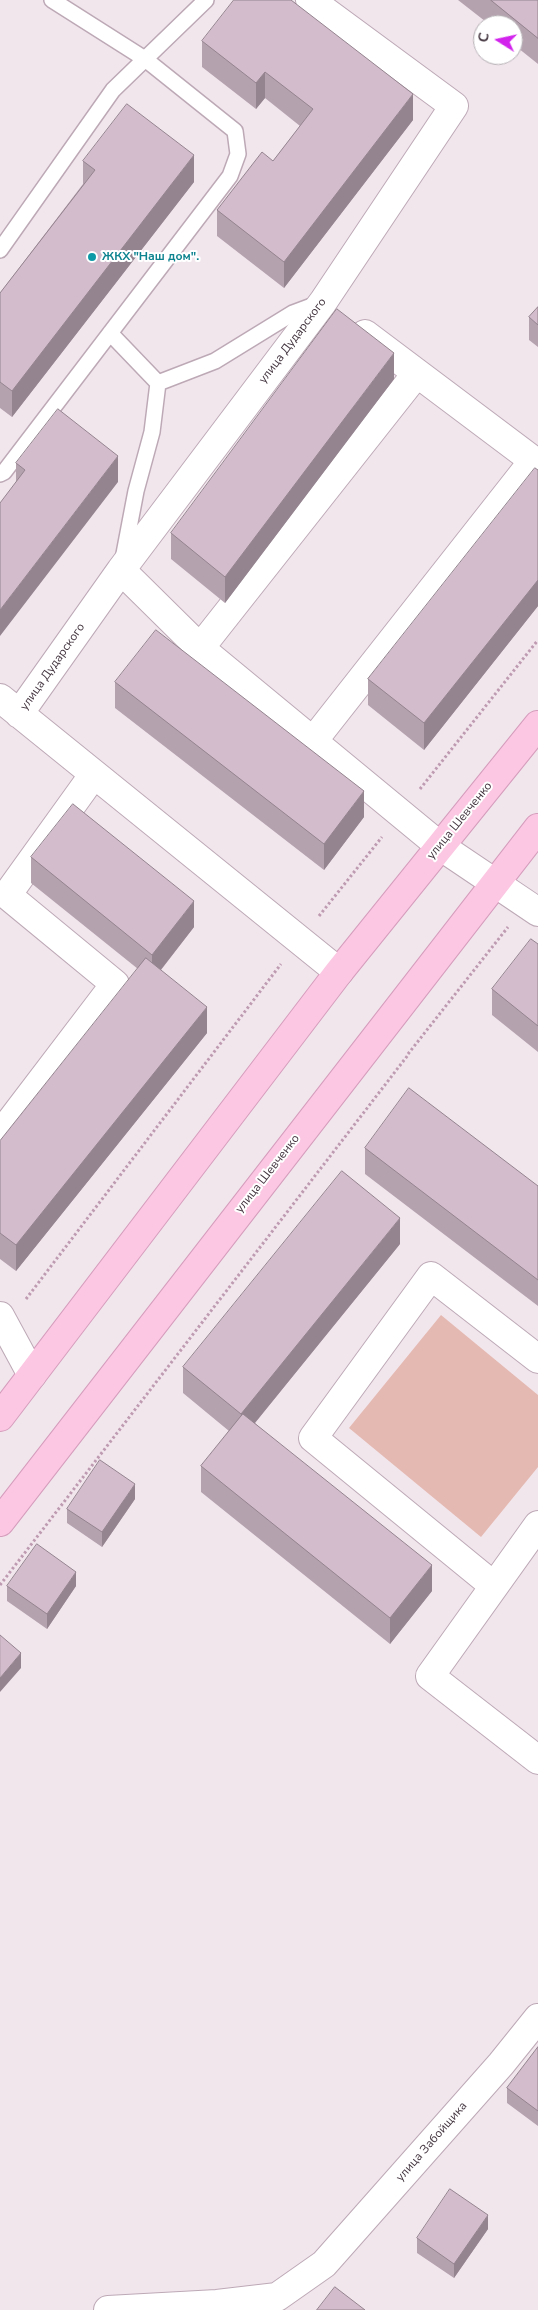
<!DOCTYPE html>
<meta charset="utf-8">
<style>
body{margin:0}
#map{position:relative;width:538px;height:2310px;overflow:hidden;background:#f2e6ed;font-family:"Nunito Sans",sans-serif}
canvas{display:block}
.north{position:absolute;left:473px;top:15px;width:50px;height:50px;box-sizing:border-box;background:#fff;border:1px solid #b4afb3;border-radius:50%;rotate:280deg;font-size:14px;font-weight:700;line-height:20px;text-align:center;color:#443640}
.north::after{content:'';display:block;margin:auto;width:18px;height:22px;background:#d123ec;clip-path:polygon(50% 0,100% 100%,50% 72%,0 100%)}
</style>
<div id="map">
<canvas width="538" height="2310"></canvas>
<div class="north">С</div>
</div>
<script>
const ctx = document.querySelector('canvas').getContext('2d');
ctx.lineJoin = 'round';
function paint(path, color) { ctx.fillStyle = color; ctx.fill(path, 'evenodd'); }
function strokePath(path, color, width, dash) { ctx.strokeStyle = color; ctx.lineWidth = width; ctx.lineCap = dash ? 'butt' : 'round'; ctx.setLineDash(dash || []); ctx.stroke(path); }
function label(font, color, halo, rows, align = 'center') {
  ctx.font = font + ' "Nunito Sans",sans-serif'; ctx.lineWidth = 4; ctx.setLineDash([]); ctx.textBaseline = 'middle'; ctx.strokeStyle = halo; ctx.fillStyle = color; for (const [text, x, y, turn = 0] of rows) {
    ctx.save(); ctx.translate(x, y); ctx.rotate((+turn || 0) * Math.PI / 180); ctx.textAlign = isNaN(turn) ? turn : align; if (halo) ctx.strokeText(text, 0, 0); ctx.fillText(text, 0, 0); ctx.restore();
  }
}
paint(new Path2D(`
 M441,1315l97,80v72l-57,70 -132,-109z`), '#e4b9b1');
const service = new Path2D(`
 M0,250l113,-160 93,-90
 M110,333l48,50 -6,49 -16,59 -13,68
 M158,383l57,-22 78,-48 24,-9
 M0,474l4,-2 226,-296 8,-22 -3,-23 -90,-72 -93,-59`);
const minor = new Path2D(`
 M365,334l173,130
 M121,570l79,78 240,198 98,66
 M200,648l217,-275
 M0,698l339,274
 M19,714l102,-144 202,-268 131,-196 -144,-106
 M313,741l221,-281
 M0,1135l115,-151 -108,-89 87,-121
 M0,1316l32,59
 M538,1525l-108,151 108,84
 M494,1586l-181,-148 118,-162 107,83
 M108,2310l109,-6 60,-7 47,-33 177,-200 37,-46`);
const secondary = new Path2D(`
 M0,1417l339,-445 199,-247
 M0,1522l538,-694`);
strokePath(service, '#bda9b6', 18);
strokePath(minor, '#bda9b6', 30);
strokePath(secondary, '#d59dbc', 30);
strokePath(new Path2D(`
 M420,789l118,-149
 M319,916l63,-79
 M408,1054l100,-127
 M26,1299l255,-335
 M0,1585l408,-530`), '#be9bb1', 3, [2.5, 2.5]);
strokePath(service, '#fff', 15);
strokePath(minor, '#fff', 28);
strokePath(secondary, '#fbc7e2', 28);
paint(new Path2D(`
 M458,0h80v64l-25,-20v-19h-23z
 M202,41l211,79 -129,168 -67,-52v-26l56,-49 27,-35 -35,-28 -9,11 -54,-42z
 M83,161l111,21 -182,235 -12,-9v-115l83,-109z
 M538,307v40l-9,-7v-23z
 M394,379l-169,224 -54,-44v-26z
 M16,463l102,19h-102z
 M538,470v136l-114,144 -56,-45v-26z
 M115,682l249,135 -40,53 -209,-162z
 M31,857l163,70 -33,43 46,63 -191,238 -16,-12v-118l138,-172 -107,-86z
 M538,944v108l-46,-37v-26z
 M365,1148l173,38v120l-173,-132z
 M400,1244l-145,179 177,168 -42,53 -189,-152v-26l28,-35 -46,-38v-26z
 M135,1499l-33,48 -35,-24v-14z
 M7,1586h69l-29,43 -40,-28z
 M538,2047v79l-31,-23v-15z
 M488,2229l-34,49 -37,-25v-15z`), '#b5a2af');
paint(new Path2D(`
 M265,72v26l-9,11v-26z
 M413,94v26l-129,168v-26z
 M194,155v27l-182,235v-26z
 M394,353v26l-169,224v-26z
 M118,456v26l-118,154v-26z
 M538,580v26l-114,144v-27z
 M364,791v26l-40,53v-26z
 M194,901v26l-42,54v-26z
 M207,1007v26l-191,238v-26z
 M400,1218v26l-159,196v-26z
 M135,1484v15l-33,48v-15z
 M432,1565v26l-42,53v-26z
 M76,1572v14l-29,43v-15z
 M21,1653v15l-21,24v-14z
 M488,2215v14l-34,49v-14z`), '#94848f');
const building = new Path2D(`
 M234,0h57l122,94 -129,168 -67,-52 45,-58 11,9 40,-52 -48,-37 -9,11 -54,-42z
 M491,0h47v38z
 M127,104l67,51 -182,236 -12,-9v-89l95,-123 -12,-9z
 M538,307v18l-9,-8z
 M337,309l57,44 -169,224 -54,-44z
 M58,409l60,47 -118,154v-107l25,-33 -9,-7z
 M535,468l3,2v110l-114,143 -56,-44z
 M156,630l208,161 -40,53 -209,-162z
 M73,804l121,97 -42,54 -121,-98z
 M531,939l7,5v82l-46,-37z
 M146,958l61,49 -191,238 -16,-12v-92z
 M409,1088l129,98v94l-173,-132z
 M342,1171l58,47 -159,196 -58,-47z
 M243,1414l189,151 -42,53 -189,-152z
 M100,1460l35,24 -33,48 -35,-23z
 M37,1544l39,28 -29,42 -40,-28z
 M0,1635l21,18 -21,25z
 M538,2047v64l-31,-23z
 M450,2189l38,26 -34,49 -37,-26z
 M335,2287l30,23h-48z`);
paint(building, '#d3bccc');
strokePath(building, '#94848f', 1);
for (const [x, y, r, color] of [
 [92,257,5,"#0f9aa8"]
]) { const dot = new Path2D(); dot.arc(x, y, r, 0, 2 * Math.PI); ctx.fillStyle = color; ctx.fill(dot); strokePath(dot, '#fff', 2); }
label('bold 12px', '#0d838f', '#fff', [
 ["ЖКХ \"Наш дом\".",102,257]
], 'left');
label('12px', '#443640', '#fff', [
 ["улица Дударского",293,341,-53],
 ["улица Дударского",53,667,-55],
 ["улица Шевченко",460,821,-51],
 ["улица Шевченко",268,1174,-52],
 ["улица Забойщика",432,2142,-49]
]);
</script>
